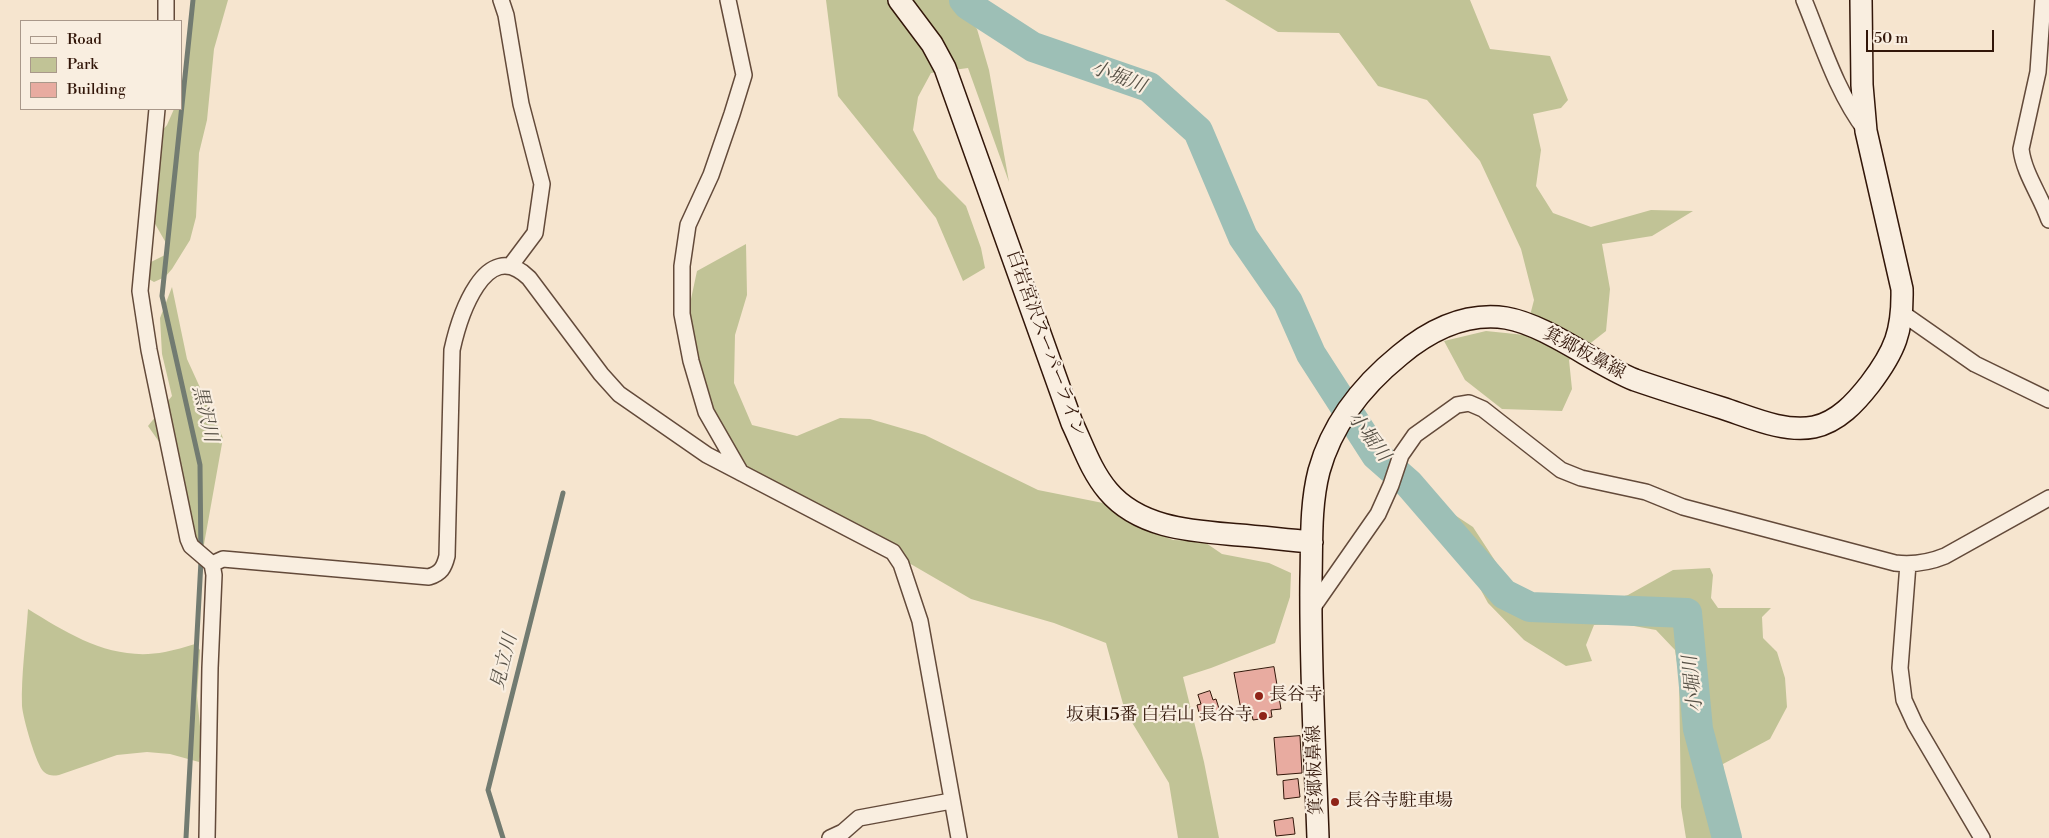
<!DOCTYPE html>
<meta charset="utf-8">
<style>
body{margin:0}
#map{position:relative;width:2049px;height:838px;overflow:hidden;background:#f6e5cf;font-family:"Libre Bodoni",serif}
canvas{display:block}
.legend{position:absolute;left:20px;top:20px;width:162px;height:90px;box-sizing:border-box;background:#f9eee0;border:1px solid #a9988a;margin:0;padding:6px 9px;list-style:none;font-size:15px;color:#321609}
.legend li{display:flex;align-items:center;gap:10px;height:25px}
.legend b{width:25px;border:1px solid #a9988a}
.scale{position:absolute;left:1866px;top:30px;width:128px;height:22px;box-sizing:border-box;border:2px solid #321609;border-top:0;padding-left:6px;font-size:15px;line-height:18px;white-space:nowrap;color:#321609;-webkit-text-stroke:4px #f9eee0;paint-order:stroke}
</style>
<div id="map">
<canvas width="2049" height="838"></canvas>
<ul class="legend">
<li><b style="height:6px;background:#f9eee0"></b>Road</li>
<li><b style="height:14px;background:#c1c396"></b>Park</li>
<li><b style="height:14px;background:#e8aba0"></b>Building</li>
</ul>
<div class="scale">50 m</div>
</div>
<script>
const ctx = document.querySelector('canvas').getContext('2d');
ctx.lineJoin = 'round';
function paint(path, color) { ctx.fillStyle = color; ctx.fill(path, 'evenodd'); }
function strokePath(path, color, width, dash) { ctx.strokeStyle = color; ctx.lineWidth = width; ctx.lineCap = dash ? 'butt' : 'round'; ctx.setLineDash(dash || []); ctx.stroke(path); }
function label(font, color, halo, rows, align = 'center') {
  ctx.font = font + ' "Libre Bodoni","Noto Serif JP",serif'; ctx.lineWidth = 4.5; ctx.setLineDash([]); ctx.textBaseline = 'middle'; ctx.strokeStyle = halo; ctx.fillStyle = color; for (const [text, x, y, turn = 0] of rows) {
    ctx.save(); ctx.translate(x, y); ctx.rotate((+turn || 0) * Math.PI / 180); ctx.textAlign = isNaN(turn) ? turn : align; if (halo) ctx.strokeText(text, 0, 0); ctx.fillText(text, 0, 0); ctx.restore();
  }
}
paint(new Path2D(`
 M191,0h37l-14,49 -7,71 -8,33 -3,64 -6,23 -18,29 -7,8 -11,5 -18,-10 9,-7 20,-10 1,-12 -20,-35v-58l21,-25 7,-16h7v-19l5,-17 5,-45z
 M826,0h129l22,29 12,41 20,112 -41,-114 -37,5 -13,24 -5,33 25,48 28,28 15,42 4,20 -22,13 -27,-63 -98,-122z
 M1225,0h245l20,49 60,7 18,44 -7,8 -28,6 8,36 -5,36 17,27 38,14 60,-17 42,1 -41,25 -50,8 8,45 -4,42 -37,29 3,29 -10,22 -60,-2 -37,-29 -21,-39 42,-10 39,4 9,-35 -13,-51 -41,-88 -53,-61 -49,-14 -39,-53 -61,-1z
 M746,244l1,51 -12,40 -1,48 18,42 45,11 43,-18 30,1 55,16 113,55 65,13 21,17 49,20 30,1 19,13 47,9 22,10 -1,24 -15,46 -64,25 -28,9 21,85 15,76h-41l-9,-55 -44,-72 -19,-68 -52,-20 -83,-24 -224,-130 -32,-56 -16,-51 -11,-49 9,-42z
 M172,287l15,72 36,79 -22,123 -32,-105 -21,-30 24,-30 -10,-42 -2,-36z
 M1416,498h17l2,4 38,25 34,52 24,19 79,2 18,-5 45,-25 37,-2 3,7 -2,23 7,10h53l-9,9 1,21 14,14 8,26 2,29 -17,32 -47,25 9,74h-46l-5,-31 -2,-131 -4,-26 -19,-20 -33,-6 -29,1 -8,20 6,16 -26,5 -42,-26 -36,-37 -11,-20 -57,-67 -5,-9z
 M28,609c42,26 85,53 137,43 10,-2 20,-5 30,-8l5,6 -3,46 5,50 -3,16 -29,-8 -23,-2 -30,3 -58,20c-6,1 -10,1 -15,-3 -8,-7 -21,-54 -22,-66 -1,-30 4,-66 6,-97z`), '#c1c396');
strokePath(new Path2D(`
 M186,838l15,-277 -1,-96 -38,-169 31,-296
 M503,838l-15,-48 75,-297`), '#727b71', 5);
strokePath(new Path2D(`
 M964,0l4,5 65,42 116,40 49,44 45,106 45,65 23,52 65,101 33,29 95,110 26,13 157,6 11,116 29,109`), '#9dbfb6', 30);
const building = new Path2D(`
 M1274,667l7,42 -10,1 1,7 -19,3 -1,-6 -10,1 -8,-42z
 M1210,691l3,9 3,-1 5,16 -20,5 -4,-15 4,-1 -3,-9z
 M1300,736l2,37 -25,2 -3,-37z
 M1298,779l2,18 -16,2 -1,-18z
 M1293,818l2,16 -19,2 -2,-15z`);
paint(building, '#e8aba0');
strokePath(building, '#321609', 1);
const street = new Path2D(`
 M166,0v21
 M501,0l5,15 15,89 21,80 -7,49 -24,32
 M728,0l16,75 -12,39 -21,61 -23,50 -6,41v48l9,47 15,51 35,61
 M1804,0c18,44 33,93 62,131
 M2043,0l-5,72 -17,77c3,25 20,47 28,71
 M157,109l-17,182 9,59 39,189 3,7 21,18 2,11 -4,93 -3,170
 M1902,313l73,51 74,36
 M212,564l11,-5 206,18c12,-4 15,-9 18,-21l5,-206c7,-32 33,-115 77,-72l72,96 18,20 88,61 186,97 8,12 19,57 39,217
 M1908,564l-8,104 4,32 11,24 67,114
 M1311,610l67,-96 13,-29 10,-30 14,-20 42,-30 12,-2 14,6 78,61 20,8 65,14 37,15 212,56c18,2 33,0 50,-7l104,-58
 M830,838l13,-6 16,-14 92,-17`);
const secondary = new Path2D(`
 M899,0l33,44 13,24 127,355c11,23 19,48 36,68 32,38 86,40 131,44 24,2 49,5 73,7
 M1318,838c-3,-86 -8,-173 -7,-259 1,-36 -1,-73 8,-108 13,-47 44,-86 81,-116 30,-25 66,-43 106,-37 41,7 89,46 129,62 29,10 58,19 87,28 28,9 62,25 92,19 24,-5 42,-25 56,-43 25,-33 33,-53 32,-95l-36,-158 -4,-46 -1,-85`);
strokePath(street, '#634a3a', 18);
strokePath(secondary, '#321609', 24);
strokePath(street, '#f9eee0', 15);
strokePath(secondary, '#f9eee0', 21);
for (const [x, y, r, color] of [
 [1259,696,5,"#8f2418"],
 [1263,716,5,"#8f2418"],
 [1335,802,5,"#8f2418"]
]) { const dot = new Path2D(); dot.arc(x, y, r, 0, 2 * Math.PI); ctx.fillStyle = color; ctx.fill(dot); strokePath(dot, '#f9eee0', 2); }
label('18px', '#321609', '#f9eee0', [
 ["白岩宮沢スーパーライン",1045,344,70],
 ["箕郷板鼻線",1584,354,28],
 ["箕郷板鼻線",1316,770,-92]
]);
label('18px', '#321609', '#f9eee0', [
 ["長谷寺",1269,696],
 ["坂東15番 白岩山 長谷寺",1253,716,"right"],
 ["長谷寺駐車場",1345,802]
], 'left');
label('italic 19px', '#575146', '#f9eee0', [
 ["小堀川",1118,78,21],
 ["黒沢川",204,414,77],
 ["小堀川",1368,437,53],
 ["見立川",505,662,-76],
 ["小堀川",1694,684,-96]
]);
</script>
